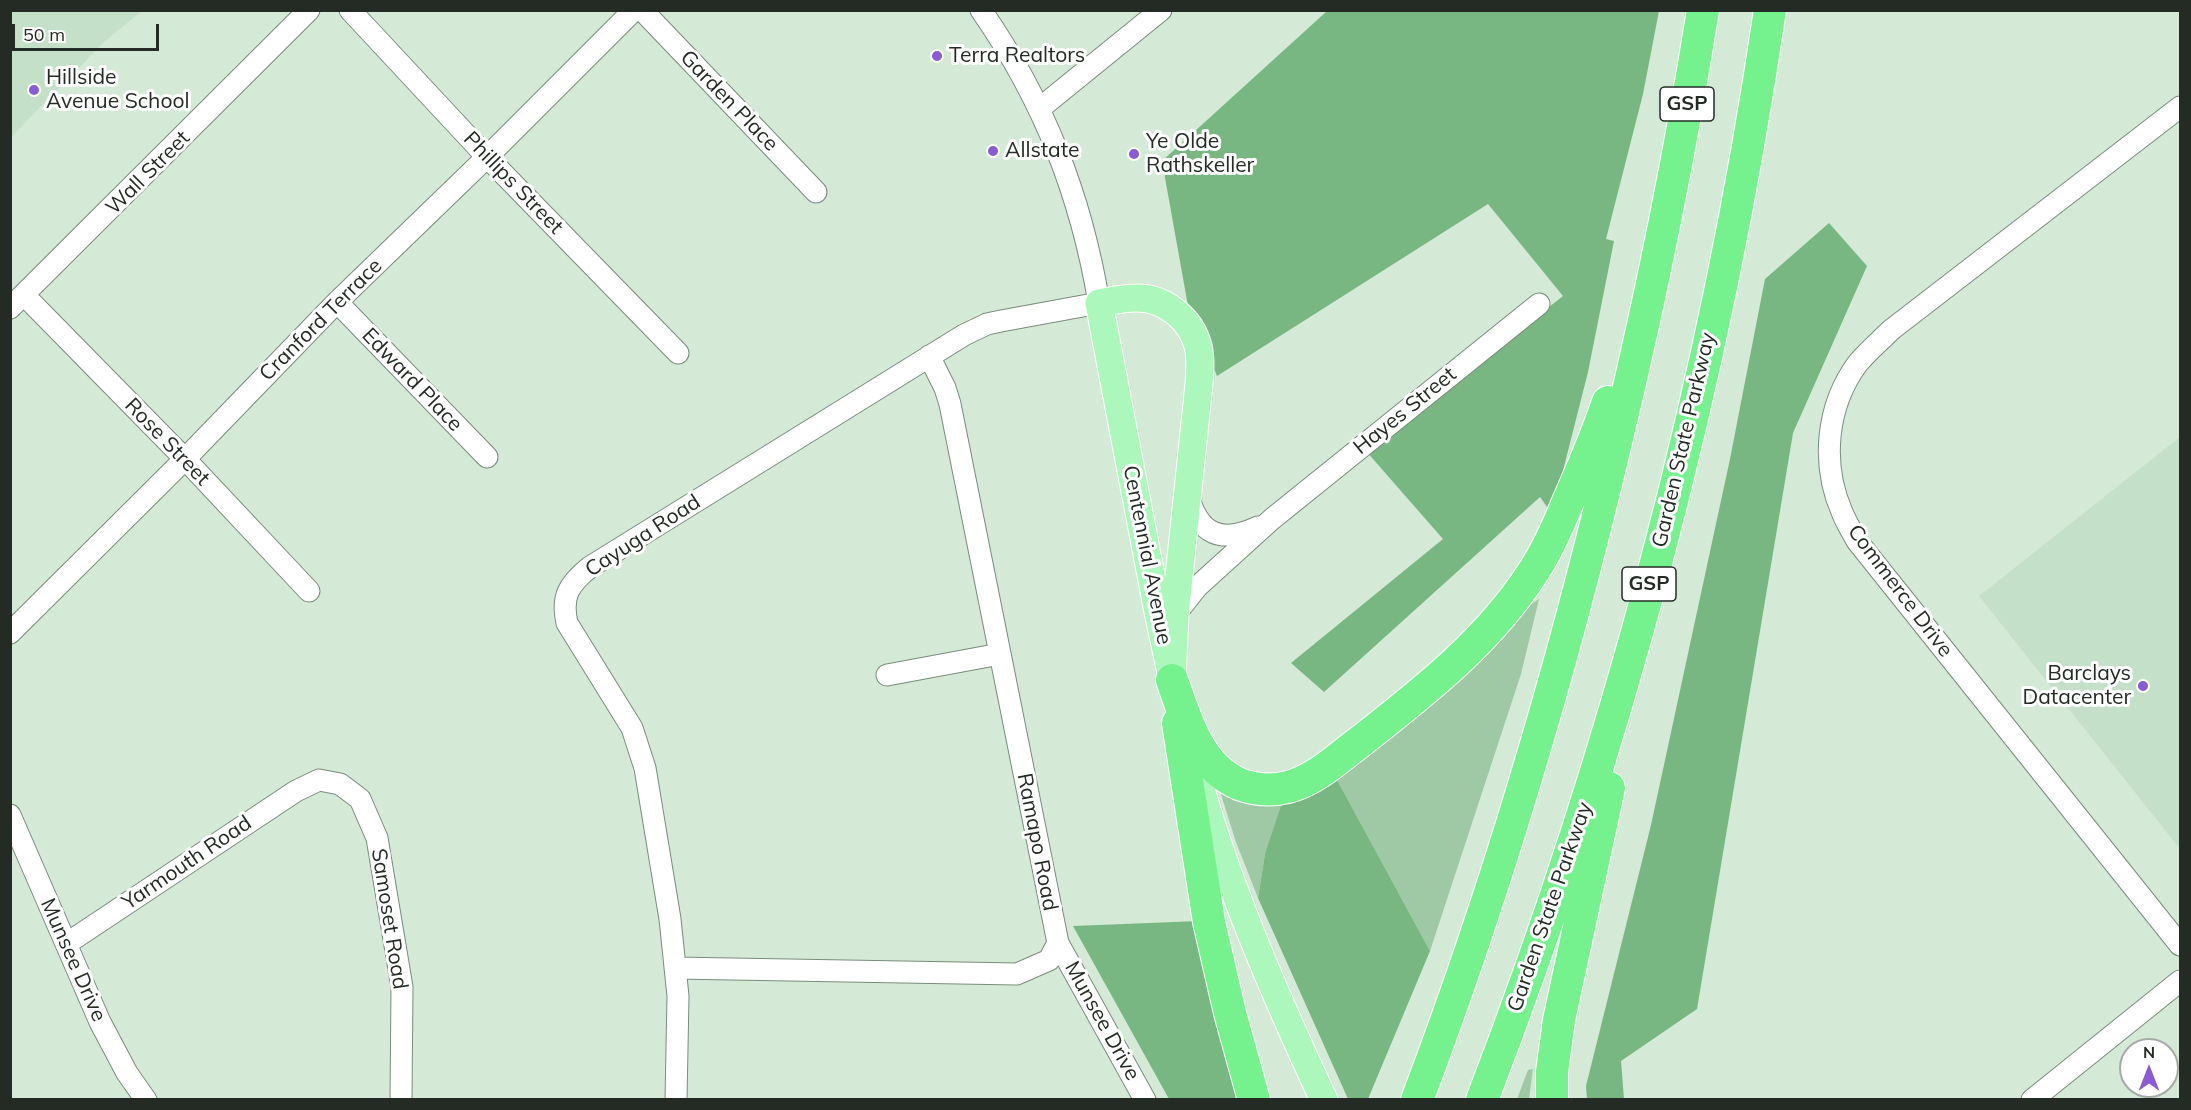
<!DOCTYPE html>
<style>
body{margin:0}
#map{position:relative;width:2191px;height:1110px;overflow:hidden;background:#d4e9d6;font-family:Mulish,sans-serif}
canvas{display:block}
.frame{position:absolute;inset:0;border:12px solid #232b24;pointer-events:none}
.north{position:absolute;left:2119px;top:1038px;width:60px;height:60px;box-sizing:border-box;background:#fff;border:2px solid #a7aaa7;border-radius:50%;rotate:0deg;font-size:16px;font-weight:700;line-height:24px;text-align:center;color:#232b24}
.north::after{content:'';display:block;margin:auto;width:21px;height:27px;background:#895bd4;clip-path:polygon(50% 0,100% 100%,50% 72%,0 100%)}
.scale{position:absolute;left:12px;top:24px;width:147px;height:27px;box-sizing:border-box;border:3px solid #232b24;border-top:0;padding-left:8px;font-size:18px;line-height:21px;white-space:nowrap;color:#232b24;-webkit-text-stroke:4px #fff;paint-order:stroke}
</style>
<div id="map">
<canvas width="2191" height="1110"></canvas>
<div class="frame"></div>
<div class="north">N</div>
<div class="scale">50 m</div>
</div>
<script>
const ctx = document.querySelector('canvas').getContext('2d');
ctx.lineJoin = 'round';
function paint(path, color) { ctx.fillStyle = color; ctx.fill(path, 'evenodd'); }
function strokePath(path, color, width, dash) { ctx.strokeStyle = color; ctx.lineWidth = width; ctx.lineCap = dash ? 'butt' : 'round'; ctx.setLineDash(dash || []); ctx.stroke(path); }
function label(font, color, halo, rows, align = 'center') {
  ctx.font = font + ' Mulish,sans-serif'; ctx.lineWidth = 6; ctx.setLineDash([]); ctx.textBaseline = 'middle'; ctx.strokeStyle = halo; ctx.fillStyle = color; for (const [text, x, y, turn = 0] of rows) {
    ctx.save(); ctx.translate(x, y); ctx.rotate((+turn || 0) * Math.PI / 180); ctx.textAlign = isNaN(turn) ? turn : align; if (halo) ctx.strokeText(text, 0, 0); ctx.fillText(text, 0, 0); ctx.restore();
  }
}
paint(new Path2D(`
 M11,10h131v1l-38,31 -93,95z
 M2180,437v412l-201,-253z`), '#c5e0c8');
paint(new Path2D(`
 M1539,599l-18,75 -91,277 -94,-173 178,-163z
 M1219,788l73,9 -27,57 -7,44 -22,-56z
 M1533,1069l-4,30h-12l11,-29z`), '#9fc8a4');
paint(new Path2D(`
 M1327,11h332l-16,83 -37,145 8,2 -26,131 -36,142 -12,-17 -216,195 -33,-29 152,-124 -77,-88 197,-155 -75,-92 -271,172 -29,-70 -26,-145z
 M1829,223l38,43 -74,167 -96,576 -76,52 3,38h-37l-1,-13 65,-261 79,-366 35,-180z
 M1336,778l94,173 -62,148h-20l-90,-201 7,-44 16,-48z
 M1199,921l39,178h-69l-96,-173z`), '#79b782');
const minor = new Path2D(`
 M350,10l137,147 191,196
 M642,10l174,182
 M2180,107l-289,223c-11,11 -23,21 -33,33 -32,43 -37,101 -16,149 4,10 10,20 15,29l323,404
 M1039,109l122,-99
 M24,295l161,164 124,132
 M337,302l150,155
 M10,308l299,-298
 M929,356l16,32 5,16 108,539 87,157
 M1188,495c11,40 33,49 70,32
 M1175,615l22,-28 75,-68 267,-215
 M10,633l175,-174 152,-157 150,-145 147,-147
 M887,675l113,-21
 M10,815l90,207 27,51 19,27
 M66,944l230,-153 23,-11 21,4 20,15 17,39 25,149 -1,113
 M675,968l342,6 32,-14 9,-17
 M676,1100l2,-104 -8,-77 -25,-151 -13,-40 -65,-105c-6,-27 2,-39 23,-56l374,-232 23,-11 14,-3 98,-18c-18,-108 -55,-202 -118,-293
 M2032,1100l148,-119`);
const major = new Path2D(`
 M1172,680l3,-65 24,-231c1,-13 2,-26 -1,-38 -7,-27 -34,-49 -62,-48 -12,0 -25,3 -37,5l59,309 19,89
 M1197,776c31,111 78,219 127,324`);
const highway = new Path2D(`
 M1172,680c14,39 26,86 67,104 16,6 33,7 49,3 28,-7 51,-30 73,-46 65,-51 130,-102 174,-172 13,-20 23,-43 32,-65 15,-34 29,-67 41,-102
 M1178,723l31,199 21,91 24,87
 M1417,1100c82,-216 147,-438 200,-662 34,-141 63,-284 86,-428
 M1482,1100c134,-347 234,-722 288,-1090
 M1552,1100v-28l7,-52 50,-232`);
strokePath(minor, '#7a8d7c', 23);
strokePath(major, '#fff', 29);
strokePath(highway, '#fff', 34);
strokePath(minor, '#fff', 21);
strokePath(major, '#acf7bb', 27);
strokePath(highway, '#75f28e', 32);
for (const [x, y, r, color] of [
 [937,56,6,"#895bd4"],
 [34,90,6,"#895bd4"],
 [993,151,6,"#895bd4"],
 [1134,154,6,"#895bd4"],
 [2143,686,6,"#895bd4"]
]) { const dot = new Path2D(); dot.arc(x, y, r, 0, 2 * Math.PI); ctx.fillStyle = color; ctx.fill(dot); strokePath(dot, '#fff', 2); }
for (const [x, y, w] of [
 [1687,104,54],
 [1649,584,54]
]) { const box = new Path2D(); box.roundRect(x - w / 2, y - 17, w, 34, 4.5); ctx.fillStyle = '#fff'; ctx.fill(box); strokePath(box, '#232b24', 1.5); }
label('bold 20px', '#232b24', null, [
 ["GSP",1687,104],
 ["GSP",1649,584]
]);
label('21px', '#232b24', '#fff', [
 ["Terra Realtors",949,56],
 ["Hillside",46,78],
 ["Avenue School",46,102],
 ["Ye Olde",1146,142],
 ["Rathskeller",1146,166],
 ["Allstate",1005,151],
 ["Barclays",2131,674,"right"],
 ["Datacenter",2131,698,"right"]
], 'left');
label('21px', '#232b24', '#fff', [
 ["Garden Place",729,101,46],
 ["Wall Street",148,173,-45],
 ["Phillips Street",513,183,46],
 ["Cranford Terrace",321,320,-45],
 ["Edward Place",412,380,46],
 ["Hayes Street",1405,411,-39],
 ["Garden State Parkway",1684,440,-77],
 ["Rose Street",167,442,46],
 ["Cayuga Road",643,536,-33],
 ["Centennial Avenue",1147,555,79],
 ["Commerce Drive",1900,591,53],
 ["Ramapo Road",1037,842,79],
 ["Yarmouth Road",187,863,-34],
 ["Garden State Parkway",1550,907,-71],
 ["Samoset Road",389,919,81],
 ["Munsee Drive",73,960,66],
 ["Munsee Drive",1102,1021,61]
]);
</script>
